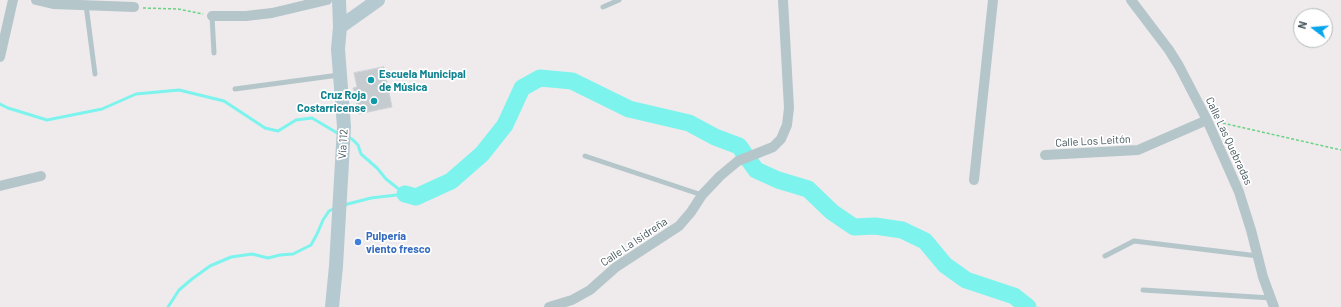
<!DOCTYPE html>
<meta charset="utf-8">
<style>
body{margin:0}
#map{position:relative;width:1341px;height:307px;overflow:hidden;background:#efebec;font-family:Barlow,sans-serif}
canvas{display:block}
.north{position:absolute;left:1293px;top:8px;width:40px;height:40px;box-sizing:border-box;background:#fff;border:1px solid #b4bbbd;border-radius:50%;rotate:286deg;font-size:11px;font-weight:700;line-height:16px;text-align:center;color:#43555b}
.north::after{content:'';display:block;margin:auto;width:14px;height:18px;background:#09a6eb;clip-path:polygon(50% 0,100% 100%,50% 72%,0 100%)}
</style>
<div id="map">
<canvas width="1341" height="307"></canvas>
<div class="north">N</div>
</div>
<script>
const ctx = document.querySelector('canvas').getContext('2d');
ctx.lineJoin = 'round';
function strokePath(path, color, width, dash) { ctx.strokeStyle = color; ctx.lineWidth = width; ctx.lineCap = dash ? 'butt' : 'round'; ctx.setLineDash(dash || []); ctx.stroke(path); }
function paint(path, color) { ctx.fillStyle = color; ctx.fill(path, 'evenodd'); }
function label(font, color, halo, rows, align = 'center') {
  ctx.font = font + ' Barlow,sans-serif'; ctx.lineWidth = 3.5; ctx.setLineDash([]); ctx.textBaseline = 'middle'; ctx.strokeStyle = halo; ctx.fillStyle = color; for (const [text, x, y, turn = 0] of rows) {
    ctx.save(); ctx.translate(x, y); ctx.rotate((+turn || 0) * Math.PI / 180); ctx.textAlign = isNaN(turn) ? turn : align; if (halo) ctx.strokeText(text, 0, 0); ctx.fillText(text, 0, 0); ctx.restore();
  }
}
strokePath(new Path2D(`
 M0,104l8,4 39,12 55,-11 34,-15 43,-4 45,11 41,27 13,3 18,-11 16,-2 27,16
 M348,137l4,2 6,6 3,9 16,14 9,11 19,15
 M344,205l27,-7 34,-4
 M168,307l11,-17 13,-11 18,-13 21,-9 21,-3 16,4 12,-3 13,-1 18,-9 6,-11 6,-14 6,-9 6,-3`), '#7df3ed', 3);
strokePath(new Path2D(`
 M405,194l11,3 35,-16 31,-27 23,-29 17,-37 18,-10 32,3 57,28 60,14 26,14 24,9 17,24 22,10 30,9 24,23 22,15 21,-1 27,4 23,11 20,24 21,15 48,16 14,11`), '#7df3ed', 17);
const building = new Path2D(`
 M384,67l8,40 -33,7 -6,-26 4,-1 -3,-14z`);
paint(building, '#c5cbcf');
strokePath(building, '#cfd4d8', 1);
strokePath(new Path2D(`
 M143,8l35,1 25,5
 M1218,122l123,28`), '#6ad384', 1.5, [3, 2]);
strokePath(new Path2D(`
 M86,5l9,69
 M603,7l16,-7
 M212,16l2,37
 M235,89l104,-14
 M585,156l117,39
 M1105,256l29,-15 124,15
 M1143,290l128,8`), '#b5c6cb', 5);
strokePath(new Path2D(`
 M36,0l17,4 81,3
 M1131,0l38,50 10,16 28,54 32,72 12,38 12,47 11,30
 M212,16h34l26,-3 55,-13
 M0,57l13,-57
 M1045,155l93,-5 69,-30
 M974,180l19,-180
 M0,186l41,-10
 M549,307l23,-7 18,-10 26,-23 63,-41 12,-14 11,-17 18,-19 18,-15 35,-14 8,-8 6,-14 2,-17 -6,-108`), '#b5c6cb', 10);
strokePath(new Path2D(`
 M340,27l38,-27
 M332,307l4,-41 8,-139 -6,-78 2,-22 -1,-27`), '#b5c9d0', 14);
for (const [x, y, r, color] of [
 [371,80,4,"#0f9aa8"],
 [374,101,4,"#0f9aa8"],
 [358,242,4,"#3f7fe0"]
]) { const dot = new Path2D(); dot.arc(x, y, r, 0, 2 * Math.PI); ctx.fillStyle = color; ctx.fill(dot); strokePath(dot, '#fff', 1.5); }
label('bold 11px', '#0d838f', '#fff', [
 ["Escuela Municipal",379,74],
 ["de Música",379,87],
 ["Cruz Roja",366,95,"right"],
 ["Costarricense",366,108,"right"]
], 'left');
label('11px', '#43555b', '#fff', [
 ["Calle Los Leitón",1093,141,-3],
 ["Calle Las Quebradas",1229,141,65],
 ["Vía 112",343,144,-87],
 ["Calle La Isidreña",634,242,-34]
]);
label('bold 11px', '#366cbe', '#fff', [
 ["Pulpería",366,236],
 ["viento fresco",366,249]
], 'left');
</script>
